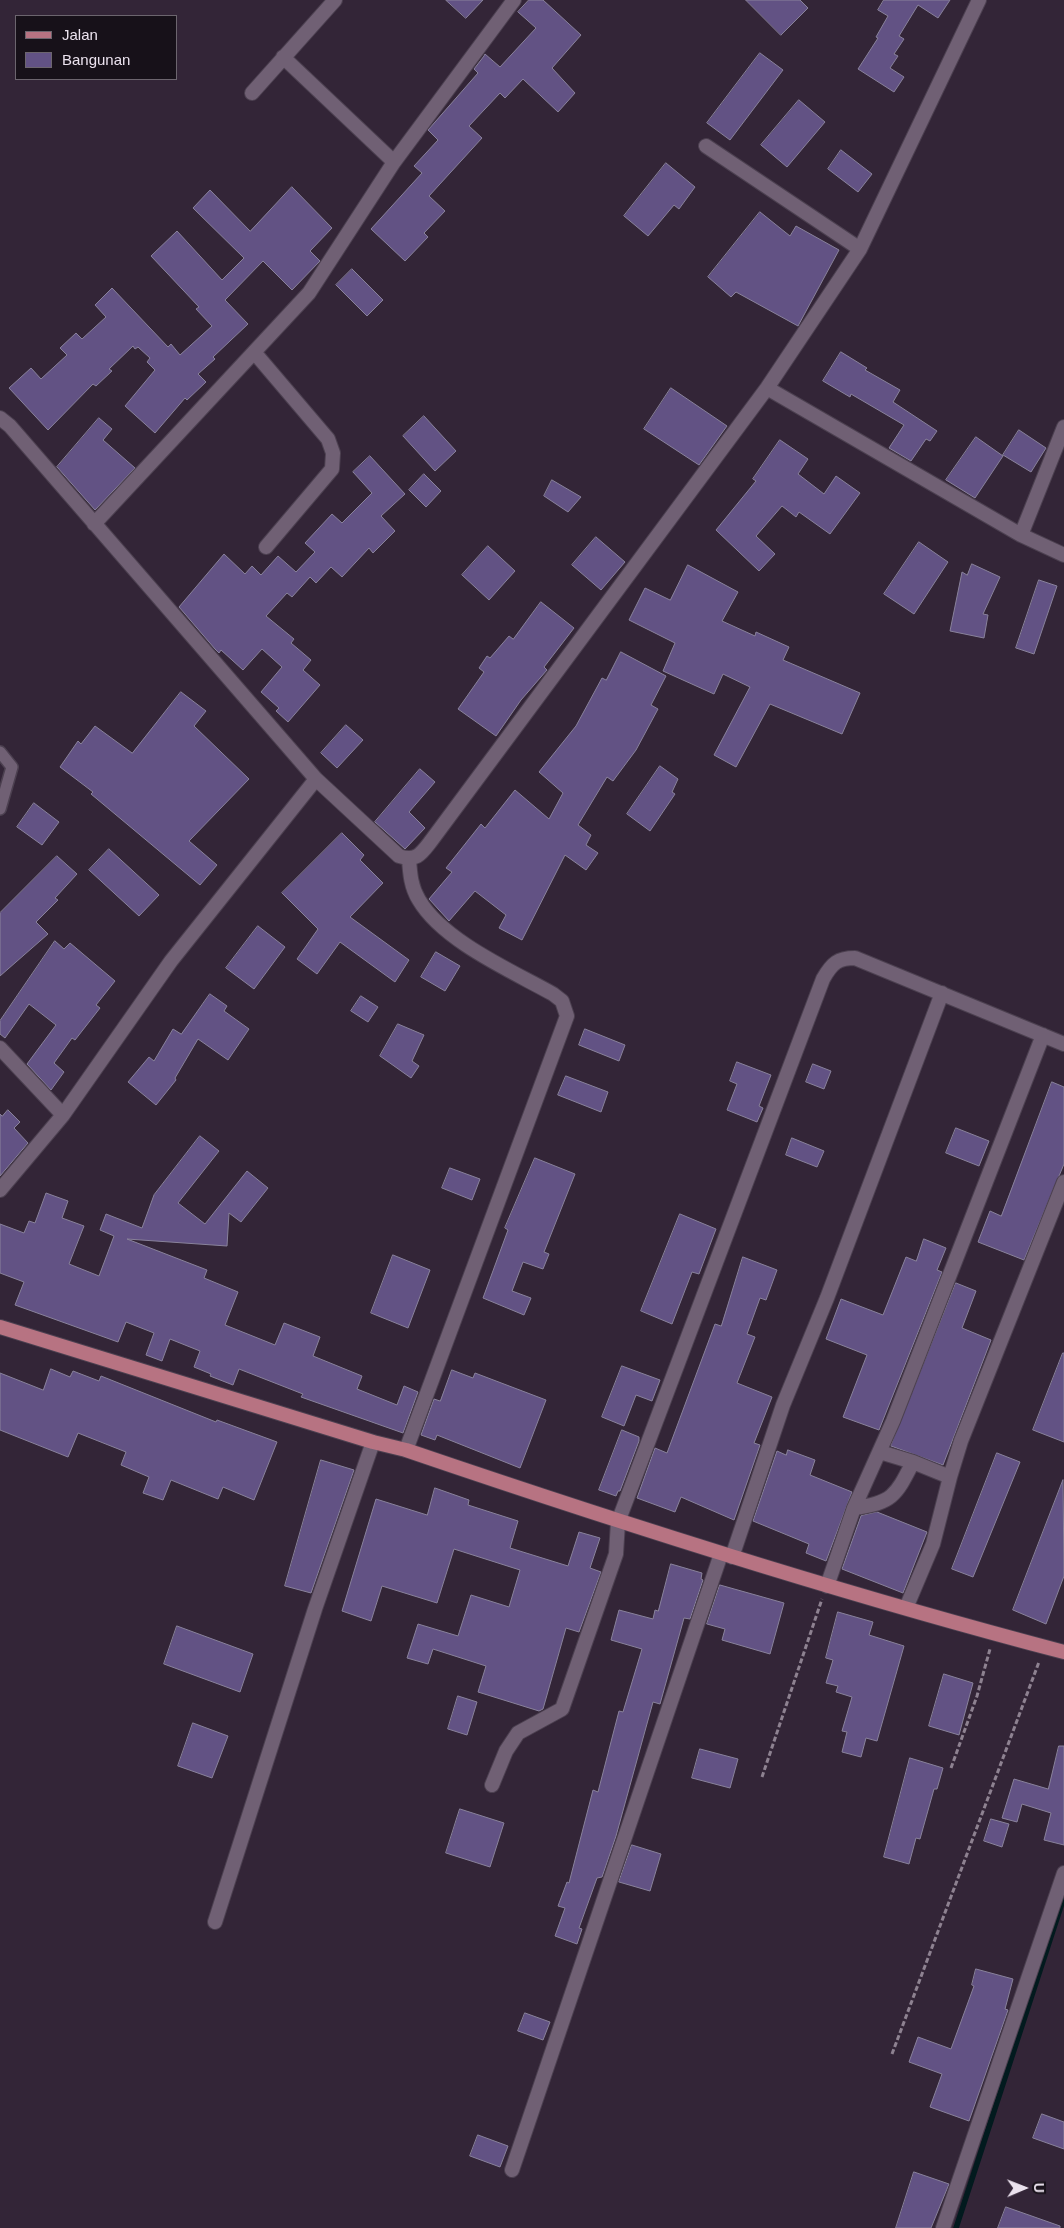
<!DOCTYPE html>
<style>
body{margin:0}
#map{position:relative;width:1064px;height:2228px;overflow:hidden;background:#332537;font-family:Arial,sans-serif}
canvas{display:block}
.legend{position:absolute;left:15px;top:15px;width:162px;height:65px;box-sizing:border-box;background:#171119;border:1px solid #6c656e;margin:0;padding:6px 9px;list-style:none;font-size:15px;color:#ebe2ee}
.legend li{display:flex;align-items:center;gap:10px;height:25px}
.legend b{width:25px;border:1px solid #6c656e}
.north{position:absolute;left:999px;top:2163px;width:50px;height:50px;-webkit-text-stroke:4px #171119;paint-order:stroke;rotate:89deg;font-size:14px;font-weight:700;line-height:20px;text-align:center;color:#ebe2ee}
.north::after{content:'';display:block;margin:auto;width:18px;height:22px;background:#ebe2ee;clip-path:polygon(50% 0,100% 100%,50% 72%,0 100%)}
</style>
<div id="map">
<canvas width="1064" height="2228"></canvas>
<ul class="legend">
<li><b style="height:6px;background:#b77382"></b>Jalan</li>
<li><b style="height:14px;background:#625284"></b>Bangunan</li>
</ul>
<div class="north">U</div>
</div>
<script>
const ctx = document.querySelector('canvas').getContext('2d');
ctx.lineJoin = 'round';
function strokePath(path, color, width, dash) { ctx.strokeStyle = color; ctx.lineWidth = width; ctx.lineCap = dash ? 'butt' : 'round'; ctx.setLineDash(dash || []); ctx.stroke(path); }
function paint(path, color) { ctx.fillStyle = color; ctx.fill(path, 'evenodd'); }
strokePath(new Path2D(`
 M956,2228l108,-331`), '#021a1e', 5.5);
const building = new Path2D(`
 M446,0h37l-17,18z
 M529,0h14l38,35 -29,33 23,25 -17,19 -35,-33 -18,19 -5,-5 -31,33 13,12 -53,58 16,15 -21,22 4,4 -23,24 -34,-32 51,-56 -8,-7 24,-26 -10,-10 50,-57 -4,-4 10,-13 1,-2 15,13 36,-39 -18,-16z
 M746,0h54l8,8 -27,27z
 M884,0h66l-12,18 -20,-13 -19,31 5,3 -10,15 4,2 -8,12 14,9 -10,15 -36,-23 20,-31 -2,-1 12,-21 -10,-6z
 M760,53l23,17 -53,70 -23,-17z
 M799,100l26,22 -38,45 -26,-22z
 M841,150l31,24 -14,18 -30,-23z
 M666,163l29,24 -16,22 -5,-4 -26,31 -24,-20z
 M292,187l40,41 -22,23 10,10 -28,29 -29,-29 -38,39 23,24 -35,33 2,2 -17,15 8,8 -19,18 -2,-2 -30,35 -30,-27 30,-36 -8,-8 3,-4 -12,-11 -3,2 -2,-3 -24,23 3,2 -16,15 -3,-2 -45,46 -39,-42 22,-20 10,11 26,-24 -7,-7 16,-15 6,6 24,-22 -11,-12 17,-17 56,59 3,-3 9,11 32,-29 -16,-17 3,-2 -48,-51 26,-25 45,49 22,-22 -51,-50 17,-18 40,41z
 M760,212l30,24 6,-10 43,24 -41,76 -62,-34 -5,5 -23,-20z
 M352,269l31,31 -16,16 -31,-31z
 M841,352l26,16 -2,2 35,20 -7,12 44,29 -7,10 -4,-2 -15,22 -22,-13 15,-23 -53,-31 -1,3 -27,-16z
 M671,388l56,38 -28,39 -55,-36z
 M424,416l32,35 -21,20 -32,-35z
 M99,418l13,11 -9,11 32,28 -40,42 -38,-43z
 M1019,430l27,18 -15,24 -28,-17z
 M976,437l27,19 -28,42 -29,-18z
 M780,440l28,19 -10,15 26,20 12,-18 24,17 -30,41 -31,-22 -3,5 -14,-11 -26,30 19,18 -16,17 -43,-41 40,-49 -3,-2z
 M370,456l35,38 -24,22 14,15 -22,22 -4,-5 -27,29 -11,-10 -15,16 -6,-6 -18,20 -5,-4 -21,23 28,23 -3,4 20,17 -8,10 17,15 -32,37 -12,-11 3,-3 -18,-16 21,-25 -20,-18 -19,21 -22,-20 -2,3 -4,-4 -36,-42 45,-53 21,20 7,-8 9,9 17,-19 18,16 19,-20 -10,-9 27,-29 10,9 30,-30 -19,-21z
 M424,474l17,17 -15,16 -17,-17z
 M552,480l29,17 -13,15 -24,-16z
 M596,537l29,25 -24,28 -29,-25z
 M919,542l29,20 -34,52 -30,-20z
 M488,546l27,25 -26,29 -27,-25z
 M972,564l28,13 -17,37 5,1 -4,23 -34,-7 12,-59 5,3z
 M688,565l50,27 -16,29 33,15 1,-4 33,15 -6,13 77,33 -18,41 -72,-30 -34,63 -22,-12 36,-68 -27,-13 -9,20 -51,-23 12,-28 -46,-23 16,-32 25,12z
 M1039,580l18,6 -23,68 -18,-6z
 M541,602l33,26 -30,39 3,3 -26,30 -25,36 -38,-27 26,-37 -5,-4 8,-12 3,2 19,-22 4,3z
 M621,652l45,24 -15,29 7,4 -22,41 -23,31 -6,-4 -29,48 13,10 -5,10 12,8 -12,17 -21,-15 -43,85 -23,-12 7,-13 -31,-24 -26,30 -20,-22 23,-27 -6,-4 35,-44 4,4 30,-38 34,29 14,-26 -24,-21 37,-46 26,-48 4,2z
 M181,692l25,19 -12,15 55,53 -60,62 28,24 -17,20 -109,-91 2,-2 -33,-25 18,-26 3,3 14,-18 37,27z
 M346,725l17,15 -26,28 -16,-15z
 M660,766l18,13 -6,13 3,2 -25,37 -23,-17z
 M420,769l15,13 -26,30 16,16 -20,21 -30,-27z
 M34,803l25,19 -17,23 -25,-18z
 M342,833l22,22 -4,5 23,23 -33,34 59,43 -14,22 -55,-40 -23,32 -20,-15 21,-30 -36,-36z
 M109,849l50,46 -20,21 -50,-46z
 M57,856l20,18 -22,24 3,2 -22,22 12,12 -48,42v-63z
 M258,926l27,21 -31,42 -28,-21z
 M55,941l9,8 6,-6 45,38 -19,24 4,3 -25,32 -3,-2 -18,25 10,9 -13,18 -24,-26 29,-39 -27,-21 -24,34 -5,-4v-13z
 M436,952l24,14 -15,25 -24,-14z
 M210,994l17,12 -3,5 25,18 -21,31 -30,-21 -23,39 1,2 -20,25 -28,-23 21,-25 5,4 19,-32 8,5z
 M361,996l17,11 -10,15 -17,-11z
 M398,1024l26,11 -12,26 7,5 -8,12 -31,-22z
 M585,1029l40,16 -6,16 -40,-16z
 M737,1062l34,13 -12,31 4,2 -6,14 -30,-12 10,-26 -7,-3z
 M813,1064l18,7 -7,18 -18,-7z
 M566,1076l42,16 -7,20 -43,-17z
 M1052,1082l12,5v77l-40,96 -46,-18 12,-31 11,5z
 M8,1110l12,12 -6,6 14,15 -28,33v-62l2,2z
 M956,1128l33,13 -10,25 -33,-13z
 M200,1136l19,15 -41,52 27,21 42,-53 21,17 -27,34 -12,-9 -2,33 -100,-7 80,31 -3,8 34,14 -13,33 50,20 9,-22 36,14 -7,19 49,20 -5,13 40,16 7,-19 14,6 -15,41 -102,-36 2,-3 -64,-25 -6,16 -23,-9 1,-2 -17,-7 6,-16 -30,-12 -8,22 -16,-6 8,-22 -28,-11 -8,20 -103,-37 9,-23 -24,-9v-49l24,9 5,-12 6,2 11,-30 22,8 -6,17 22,8 -15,38 30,12 15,-40 -14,-6 6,-16 36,14 12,-33z
 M792,1138l32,13 -7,16 -31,-12z
 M535,1158l40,16 -31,78 5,2 -6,15 -20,-7 -11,29 19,7 -7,17 -41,-17 25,-68 -3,-2z
 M450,1168l30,11 -8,21 -30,-12z
 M680,1214l36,15 -17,45 -7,-2 -20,52 -31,-13z
 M924,1239l22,9 -9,22 5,2 -63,158 -36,-13 24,-62 -41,-16 15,-40 42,16 23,-58 10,4z
 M393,1255l37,15 -22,58 -37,-15z
 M743,1257l34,13 -11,30 -6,-2 -13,36 8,3 -18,46 35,14 -18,46 6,2 -26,75 -53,-23 -6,15 -38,-14 18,-50 12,5 48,-129 6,2z
 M956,1283l20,8 -14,37 29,12 -48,125 -52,-19z
 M1063,1353h1v89l-31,-12z
 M622,1366l38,14 -8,21 -16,-6 -12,31 -22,-9z
 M51,1369l19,8 3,-6 26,10 2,-5 115,46 1,-2 60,22 -23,58 -31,-13 -5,12 -47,-19 -8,20 -20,-7 6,-16 -28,-12 5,-13 -48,-19 -10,24 -68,-27v-57l43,17z
 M452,1370l21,8 2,-5 71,27 -26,68 -83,-33 -2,5 -14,-5 13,-36 6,2z
 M622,1430l17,7v4l-19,50h-2l-2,5 -17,-6z
 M788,1450l27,10 -5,15 42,17 -26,69 -20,-8 3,-9 -56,-23 24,-70 9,4z
 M997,1453l23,9 -47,115 -21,-8z
 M321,1460l33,10 -43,123 -26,-7z
 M1063,1480l1,96 -18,48 -33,-14z
 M435,1488l34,12 -1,5 50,16 -8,27 58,18 11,-34 21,6 -10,30 11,4 -22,60 -13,-4 -23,81 -4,2 -61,-19 8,-26 -53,-17 -5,15 -21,-6 11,-34 40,12 13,-41 38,12 11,-37 -66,-21 -17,54 -55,-17 -11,35 -29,-10 34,-112 51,16z
 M877,1512l50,20 -24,61 -61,-24 19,-53z
 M671,1564l31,9 -1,6 2,1 -13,39 -6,-1 -24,86 -7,-2 -37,134 -14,41 -5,1 -18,50 3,1 -5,15 -22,-8 10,-28 -7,-2 9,-24 2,1 24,-93 5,2 21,-81 4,1 19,-63 -31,-9 8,-30 34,9 2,-9 3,1z
 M720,1585l64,18 -14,51 -48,-14 3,-11 -18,-5z
 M838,1612l35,10 -4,13 35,11 -27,95 -11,-3 -5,19 -19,-5 5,-20 -5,-1 10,-34 -16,-5 2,-6 -12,-3 7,-23 -7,-2z
 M177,1626l76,28 -13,38 -76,-28z
 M944,1674l29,9 -14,52 -30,-9z
 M458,1696l19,6 -10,33 -19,-6z
 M193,1723l35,13 -16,42 -34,-12z
 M1059,1746h5v99l-20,-5 7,-27 -29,-9 -5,18 -15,-4 12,-39 34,10z
 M700,1749l38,10 -8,29 -38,-10z
 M910,1758l33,10 -6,21h-3l-14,50 -4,-1 -7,26 -25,-7z
 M460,1809l44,14 -14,44 -44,-14z
 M991,1819l18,5 -7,23 -18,-6z
 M632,1845l29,9 -11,37 -31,-9z
 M976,1969l37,10 -8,30 3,1 -39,111 -39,-14 12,-33 -33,-12 9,-25 33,12 23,-63 -2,-1z
 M525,2013l25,9 -7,18 -25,-9z
 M1042,2114l22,8v27l-31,-11z
 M478,2135l30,11 -8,21 -30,-11z
 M914,2172l35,12 -18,44h-35z
 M1006,2207l54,19v2h-62z`);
paint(building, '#625284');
strokePath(building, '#89829b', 1);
const service = new Path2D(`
 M0,752l12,15 -12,42`);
const minor = new Path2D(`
 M283,57l111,105
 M252,93l83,-93
 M706,146l154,103
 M254,352l74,87 5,14 -1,16 -66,78
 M767,388l254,147 43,20
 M0,418l10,8 306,353 83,77c17,6 22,-2 32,-15l336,-453 93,-139 119,-249
 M94,524l215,-231 85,-131 120,-162
 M1021,535l43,-108
 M0,1048l63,67
 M0,1190l63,-75 108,-154 145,-182
 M406,1450l161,-434 -5,-15 -9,-7c-41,-23 -110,-53 -134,-94 -8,-13 -9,-26 -10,-41
 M880,1452l33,10 37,15 11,-36 103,-259
 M854,1508c39,-5 42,-13 59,-46
 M732,1557l51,-152 44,-107 115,-305
 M827,1586l27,-78 39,-87 150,-386
 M906,1608l27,-64 17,-67
 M492,1785l14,-34 12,-18 44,-24 54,-155 2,-32 205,-543c9,-16 15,-21 32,-21l209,86
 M215,1922l100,-313 58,-167
 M512,2170l209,-616
 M943,2228l121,-355`);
const primary = new Path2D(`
 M0,1327l373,115 33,8c217,74 436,144 658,202`);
strokePath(service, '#4c4050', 14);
strokePath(minor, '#4c4050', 16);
strokePath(primary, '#4c4050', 16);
strokePath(new Path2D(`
 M951,1768l26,-72 13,-47
 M762,1777l60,-178
 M892,2054l147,-392`), '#8e8291', 3, [5, 2.5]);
strokePath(service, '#706074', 11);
strokePath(minor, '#706074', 14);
strokePath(primary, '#b77382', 14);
</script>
